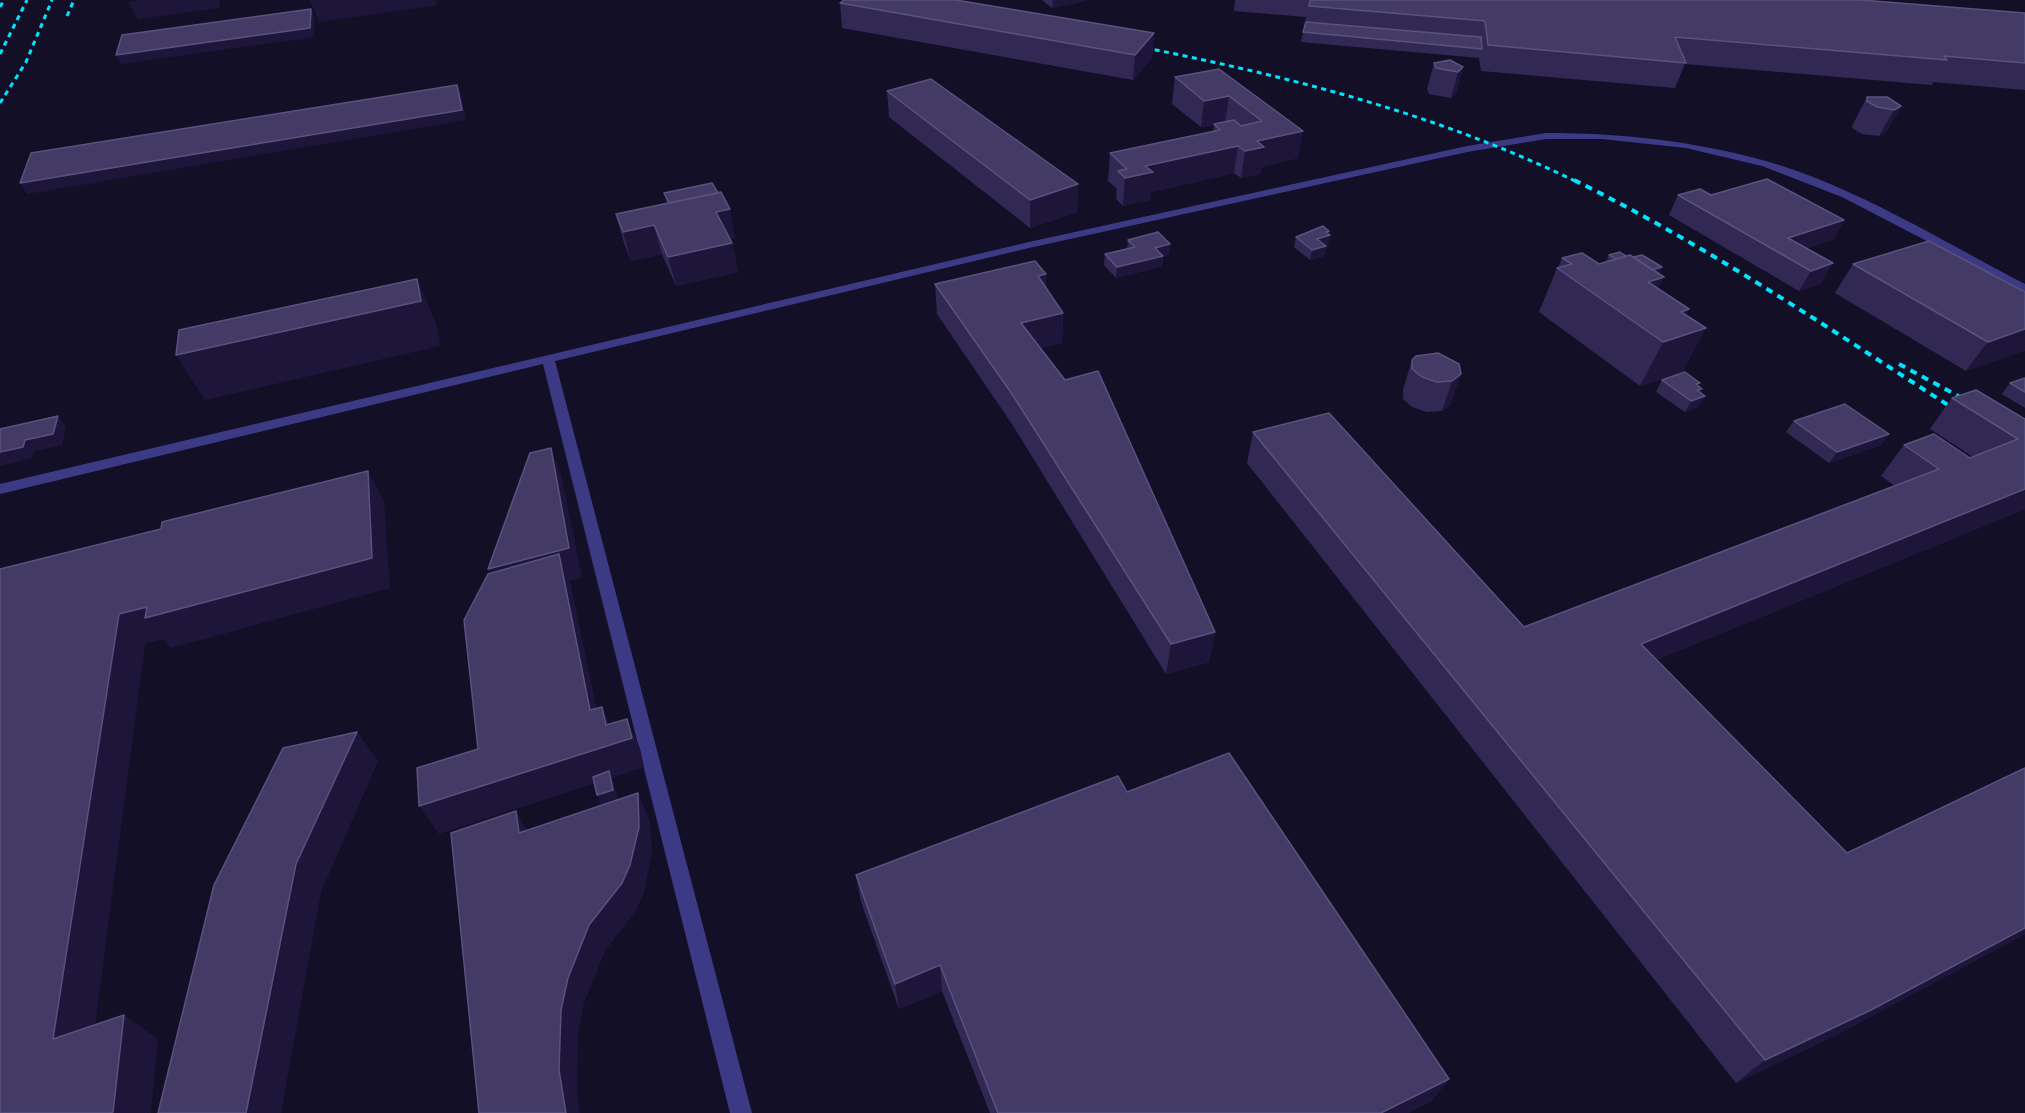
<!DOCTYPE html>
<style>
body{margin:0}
canvas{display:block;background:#130f26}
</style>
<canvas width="2025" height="1113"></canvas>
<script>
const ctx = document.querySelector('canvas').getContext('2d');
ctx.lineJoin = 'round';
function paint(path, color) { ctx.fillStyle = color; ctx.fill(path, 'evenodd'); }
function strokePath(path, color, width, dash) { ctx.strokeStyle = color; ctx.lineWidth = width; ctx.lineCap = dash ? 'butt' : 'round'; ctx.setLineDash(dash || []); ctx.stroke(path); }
paint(new Path2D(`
 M1546,133c75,0 148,8 220,28 88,25 178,81 259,123v8l-183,-95 -80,-31 -76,-18 -84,-9h-56l-79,13 -438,96 -474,113 197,752h-22l-187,-749 -543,130v-10l1029,-242 438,-96z`), '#3d3a85');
strokePath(new Path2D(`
 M0,7l4,-7
 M67,16l7,-16
 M1136,46c152,30 302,68 441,136
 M0,54l27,-54
 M0,103l26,-41 26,-62`), '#00e5ff', 3, [5, 4.5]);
strokePath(new Path2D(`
 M1574,180c132,65 254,148 377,227
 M1899,364l74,40`), '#00e5ff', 4, [7, 6]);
paint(new Path2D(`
 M1042,0h44v1l-34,7z
 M1235,0h626l164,13v77l-92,-8 -1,3 -247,-21 -10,24 -194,-17 -2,-13 -178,-16 5,-25 -72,-6z
 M840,3l314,30 -2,25 -19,22 -291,-52z
 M1434,63l29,4 -7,26 -5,5 -22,-4 -2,-5z
 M1219,69l79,89 -37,9 -1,7 -19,4 -7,-5 -83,19 -1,8 -27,6 -7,-7 1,-10 -9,-8 2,-28 103,-22 1,-6 -13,2 -29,-23 3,-27z
 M887,91l191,93 -1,28 -47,16 -141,-111z
 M1867,97l34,9 -15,26 -7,4 -17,-2 -10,-6 1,-4z
 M664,193l71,45 -5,1 2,4 6,29 -62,14 -14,-32 -31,7 -7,-18 -8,-29 51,-11z
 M1678,195h33l133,25 -11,20 -26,8 14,36 -22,7 -130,-76z
 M1329,231l-1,15 -2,1 -2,9 -14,4 -16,-13 2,-10z
 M1128,240l42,4 -1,11 -6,1 -1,10 -46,12 -12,-13 1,-11 22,-5z
 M1609,255l24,2 29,10 -3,7 -1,14 28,27 -4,58 -42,13 -101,-74 18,-44h1l4,-10 37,6 7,-2z
 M1853,264l172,28 -59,79 -131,-78z
 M1046,274v13l17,26 -1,30 -22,5 175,284 -6,30 -43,12 -154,-250 -75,-110 -2,-30z
 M1412,360l47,4 -8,40 -9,7 -15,1 -15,-5 -9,-8v-9z
 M2025,378v30l-23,-14 8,-11z
 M1662,380l36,6 2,6 5,4 -7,11 -13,5 -29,-20z
 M1952,398l73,21v90l-369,151 191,193 178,-85v166l-187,100 -102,49 -489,-620 6,-31 271,195 371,-141 -14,-10 23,-31 66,13 3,-1 -43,-28z
 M1794,421l95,13 -8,11 -52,18 -43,-31z
 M1127,792l322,287 -18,22 -23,12h-418l-48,-122 -43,18 -38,-107 -5,-27z`), '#312854');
paint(new Path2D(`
 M141,0h79l-1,8 -81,11 -10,-17z
 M310,0h126l1,5 -118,17z
 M1053,0h33v1l-34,7z
 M311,9l4,9 -1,19 -193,27 -5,-9z
 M1154,33l-2,25 -19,22 2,-25z
 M1463,67l-7,26 -5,5 7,-26z
 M457,85l4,9 5,26 -439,74 -7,-11z
 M1229,96l-4,26 -24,5 3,-26z
 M1901,106l-15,26 -7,4 15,-26z
 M1303,131l-5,27 -37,9 -1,7 -19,4 4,-27 12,-10z
 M1238,146l-4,27 -83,19 -1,8 -27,6 2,-28 20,-12z
 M1078,184l-1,28 -47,16v-28z
 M730,209l5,29 -13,3 -47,-26z
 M1844,220l-11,20 -49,16 4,-18z
 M654,225l8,29 -31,7 -8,-29z
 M1329,231l-1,5 2,-1 -2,11 -2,1 -2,9 -14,4 2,-10 5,-11 9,-7z
 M732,243l6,29 -62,14 -8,-29z
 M1170,244l-1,11 -6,1 -1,10 -46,12 1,-11 38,-19z
 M1833,263l-12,21 -22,7 12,-20z
 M1662,267l-5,11h-31z
 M1046,274l-1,29 -7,-27z
 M1664,277l-21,44 5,-39z
 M417,279l19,44 4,23 -235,54 -29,-45z
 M1689,309l-15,29 32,-10 -24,45 -42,13 23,-44 18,-30z
 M1063,313l-1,30 -41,10v-30z
 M2025,329v22l-59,20 22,-29z
 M1461,374l-10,30 -9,7 10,-30z
 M1702,389l-6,10 9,-3 -7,11 -13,5 12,-22z
 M58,416l8,11 -4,18 -28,6 -2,7 -32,8v-14l25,-12z
 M1889,434l-8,11 -52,18 8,-11z
 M551,448l11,30 20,100 -12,3 33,159 -100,-140 -15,-31z
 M368,471l16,30 6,87 -219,60 -8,-9 -18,5 -55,419 -37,-24 66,-425 28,-7z
 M2025,489v20l-403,165 19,-30z
 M1215,632l-6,30 -43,12 5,-30z
 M602,707l13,30 12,-18 13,29 4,19 -32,11 2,4 4,18 -16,6 -5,-11 14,-17 -172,56 -20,-28 187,-81z
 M357,732l21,29 -57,131 -40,221h-35l50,-249z
 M638,793l12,29 2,32 -8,38 -8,18 -31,41 -21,52 -6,31 -1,58 3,21h-14l-7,-43 2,-60 7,-32 21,-53z
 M516,811l16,28 -13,-6z
 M2025,928v6l-187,100 -102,49 29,-23z
 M940,965l2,26 -43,18 -4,-25z
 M124,1015l34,24 -7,74h-41z
 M1449,1079l-18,22 -23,12h-27z`), '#1d163a');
const building = new Path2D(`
 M844,0h112l198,33 -19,22 -295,-52z
 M1310,0h551l164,13v50l-81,-7 3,4 -272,-23 11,26 -198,-18 -3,-24 -176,-15z
 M311,9l-1,19 -194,27 6,-20z
 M1306,22l175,15 1,12 -179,-17z
 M1450,60l13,7 -5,5 -22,-4 -2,-5z
 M1219,69l84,62 -46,10 7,6 -19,4 -7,-5 -93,20 8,6 -28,6 -7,-7 9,-2 -17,-16 110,-23 -6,-6 20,-4 7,6 21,-5 -33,-25 -25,5 -29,-24z
 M931,79l147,105 -48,16 -143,-109z
 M457,85l5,25 -442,73 11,-30z
 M1867,97h20l14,9 -7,4 -17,-3 -10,-6z
 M1767,179l77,41 -56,18 45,25 -22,8 -133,-76 22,-6 11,6z
 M712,183l6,10 -49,10 -5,-10z
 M721,192l9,17 -14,3 16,31 -64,14 -14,-32 -31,7 -7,-18z
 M1323,226l6,5 -3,1 4,3 -13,4 9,7 -14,4 -16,-13z
 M1158,232l12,12 -15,4 8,8 -46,11 -12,-13 30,-7 -7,-7z
 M1929,241l96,51v37l-37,13 -135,-78z
 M1620,252l6,4 -10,3 -7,-4z
 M1582,253l17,11 31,-9 34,22 -16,5 41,27 -8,3 25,16 -43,14 -106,-74 15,-4 -10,-6z
 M1642,255l20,12 -10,3 -19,-13z
 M1035,261l11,13 -8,2 25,37 -42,10 44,57 33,-9 117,261 -44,12 -159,-250 -77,-110z
 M417,279l4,22 -245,54 3,-25z
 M1438,353l21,11 2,10 -9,7 -15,1 -15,-5 -10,-8v-9l4,-4z
 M1685,372l15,11 -4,1 6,5 -5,1 8,6 -14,5 -29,-21z
 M2025,378v14l-15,-9z
 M1976,390l49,29v70l-384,155 206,209 178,-85v160l-154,82 -106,50 -512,-628 76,-19 195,214 415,-158 -35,-24 30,-11 36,24 48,-19 -66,-41z
 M1845,404l44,30 -52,18 -43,-31z
 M58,416l-5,18 -28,6 -2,7 -23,5v-23z
 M551,448l18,100 -81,21 42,-116z
 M368,471l4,87 -227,60 2,-11 -28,7 -66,425 71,-24 -11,97 -3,1h-110v-544l161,-40 1,-7z
 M559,554l31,156 12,-3 4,18 21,-6 5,19 -213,68 -2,-38 61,-19 -14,-129 24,-46z
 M357,732l-61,132 -50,249h-88l56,-228 69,-137z
 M1229,753l220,326 -68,34h-383l-58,-148 -45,19 -39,-109 262,-99 9,16z
 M609,771l4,19 -16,5 -4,-18z
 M638,793l1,34 -9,38 -8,18 -33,42 -21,53 -7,32 -2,60 7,43h-87l-28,-280 65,-22 3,22z`);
paint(building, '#433a66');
strokePath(building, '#5a527e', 1.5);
</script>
